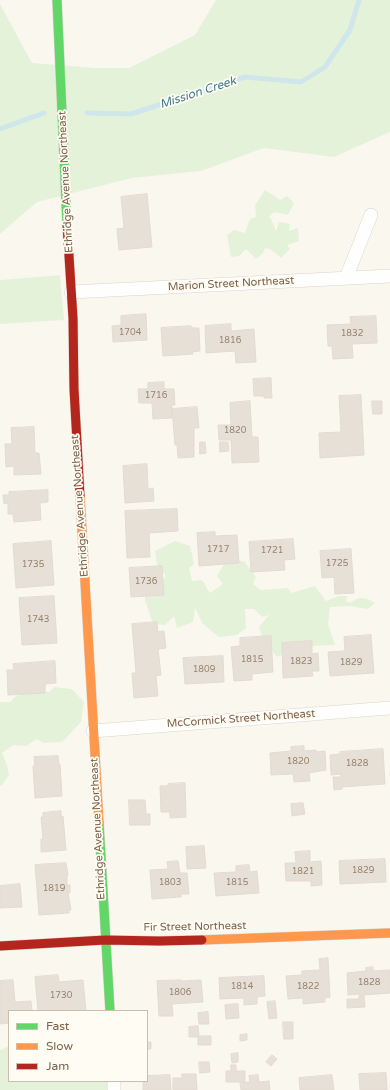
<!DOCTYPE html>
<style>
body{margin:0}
#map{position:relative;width:390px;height:1090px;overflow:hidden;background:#faf7ef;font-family:"Varela Round",sans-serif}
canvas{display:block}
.legend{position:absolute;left:8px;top:1010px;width:140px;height:72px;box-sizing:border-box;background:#fffcf3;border:1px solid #cbbeb0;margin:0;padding:5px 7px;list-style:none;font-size:12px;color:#7c624b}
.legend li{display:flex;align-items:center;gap:8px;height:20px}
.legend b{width:20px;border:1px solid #cbbeb0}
</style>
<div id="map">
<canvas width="390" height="1090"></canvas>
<ul class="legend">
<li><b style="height:5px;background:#63d668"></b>Fast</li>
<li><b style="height:5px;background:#ff974d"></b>Slow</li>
<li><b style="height:5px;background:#b3261e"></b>Jam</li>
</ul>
</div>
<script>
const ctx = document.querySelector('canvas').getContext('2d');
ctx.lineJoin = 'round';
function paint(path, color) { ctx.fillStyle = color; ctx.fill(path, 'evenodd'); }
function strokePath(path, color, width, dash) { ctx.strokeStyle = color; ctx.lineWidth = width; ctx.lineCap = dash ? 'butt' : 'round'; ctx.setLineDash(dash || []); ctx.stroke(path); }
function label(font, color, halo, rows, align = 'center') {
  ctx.font = font + ' "Varela Round",sans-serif'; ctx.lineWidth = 3.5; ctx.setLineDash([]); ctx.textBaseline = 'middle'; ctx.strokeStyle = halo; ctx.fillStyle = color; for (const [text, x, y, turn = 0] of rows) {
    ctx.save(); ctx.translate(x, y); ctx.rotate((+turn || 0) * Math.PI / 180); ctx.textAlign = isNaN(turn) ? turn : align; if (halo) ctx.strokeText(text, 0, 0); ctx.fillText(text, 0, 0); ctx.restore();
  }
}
paint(new Path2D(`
 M216,0h174v132l-56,25 -70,-9 -63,23 -69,7 -95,24 -37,32v-230l32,59 64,5h33l66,-33z
 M265,190l15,10 7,-4 7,7 -6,12 -14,-3 -5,5 2,2 5,12 3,-9 11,2 -1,7 9,-3 1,13 -12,4 3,4 -9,9 -11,-9 -5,-1 -2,5 -7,6 -10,-10 -7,7 -8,1 -4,-22 7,-5 11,3 5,-14 6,-2 -1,-12z
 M60,275l4,45 -64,4v-44z
 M175,541l15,5 4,18 -5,4 3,13 10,-1 8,13 13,-9 -6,-8 11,-19 17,5 11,15 -3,7 8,6 27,-2 3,5 24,-7 11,15 13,-5h8l-1,5 4,2c10,-7 14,-6 25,0l-7,6 -18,-3 -20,1 -2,17 7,21 -29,1 -29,11 -14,-18 -4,-12 10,-12 -7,2 -8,-8h-9l1,19 -9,7 -18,2 -16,-13 -8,-16 -2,14 -16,6 -3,-12 -9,9 -12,-1 -8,-24v-8l12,-3 9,-13 -9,-12 -2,-13z
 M54,687l18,2 12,13 -3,20 -19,20 -18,1 -8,-4 -9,7 -14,-1 -11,8 5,12 2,10 -7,10 -2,1v-84h10l6,-6 22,-7 11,3z
 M9,1046v35h111l2,2 -4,7h-118v-41l1,1z`), '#e5f2da');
strokePath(new Path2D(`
 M87,113l44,1 114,-37 56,5 24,-15 25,-37 9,-30
 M0,129l44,-16`), '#cfe6eb', 5);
const building = new Path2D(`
 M147,194l5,53 -33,3 -2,-21 7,-1 -3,-31z
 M146,314l1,26 -34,2 -1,-16 9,-1v-9z
 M376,316l1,27 -25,1 1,14 -20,1 -1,-13h-4l-1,-21 24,-1 -1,-7z
 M231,324v7l23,-2 2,33 -20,1 -1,-12 -29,2 -1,-27z
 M191,326l1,2h7l1,23 -8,1 1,2 -30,2 -2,-28z
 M271,378l1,20h-8v-2h-10l-1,-17z
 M164,382v7h10l1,16h-3v13l-19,1 -1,-16h-13l-1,-14h10v-6z
 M361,395l3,60 -44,3 -1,-25 22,-1 -2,-36z
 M250,401l2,36h6l1,25 -27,1 -1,-23h-12l-1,-15h13l-1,-22z
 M372,401h10v13h-9z
 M197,407l2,21h-5v29l-16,1 -1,-13h-2l-3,-36z
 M34,427l1,26h4l2,21 -27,1v-9l-8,1 -1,-23h7l-1,-16z
 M200,442h5l1,11 -6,1z
 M220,442h8l1,9 -9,1z
 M147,464l1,25 5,-1 1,13 -29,2 -2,-37z
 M48,490v12l-8,1 1,17 -27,2 -1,-8h-5v-11l-4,1 -1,-9h6v-3z
 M177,509l1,22 -29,2 1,24 -23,1 -2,-47z
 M215,532v4l22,-1 2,28 -40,3 -2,-33z
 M293,539l2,20 -11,1 1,10 -34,2 -2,-30z
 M51,541l3,44 -38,3 -3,-44z
 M351,549l3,44 -19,1 -1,-17 -12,1 -2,-27z
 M162,566l2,29 -33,2 -2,-29z
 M54,596l3,47 -35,2 -3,-47z
 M157,622l1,10 6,-1 2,17 -8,1 3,26 -5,1 2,20 -24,2 -2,-25h4l-4,-49z
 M371,635l3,38 -44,3 -2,-24 17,-1 -1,-14z
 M271,636l2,36 -21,2v6l-18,1 -3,-34 9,-1v-8z
 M312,641v13l6,-1 1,18h-7l1,5 -30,2 -1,-35z
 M223,656l1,26 -39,2 -2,-26z
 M55,661l1,22 -11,1v9l-37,2 -1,-25h7l-1,-6z
 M304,746v5l12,-1v2l9,-1 1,19 -17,3 1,8 -16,1 -1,-8 -22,1 -1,-22 21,-2v-4z
 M383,749l2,35 -43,3v2l-8,1 -1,-13h8v-3l-10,1 -1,-20 10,-1v-2z
 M58,756l1,8h1l2,32 -27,2 -2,-32h2l-1,-9z
 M185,783l1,34 -16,1v-6h-9l-1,-26h8v-2z
 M129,800h16l1,14h4v11h-20z
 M303,803l2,11 -13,2 -1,-12z
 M61,811v6l2,-1 3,34 -25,2v-13h2l-2,-22h2v-4z
 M204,846l2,22 -19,1 -1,-22z
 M310,851v11l11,-1 1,24 -11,1v-5h-25l-1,-18h11l-1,-11z
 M385,859l1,23 -46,2 -1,-23z
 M178,861l2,12h7l2,21h-8v3l-29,2 -2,-29 18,-1 -1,-7z
 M66,863l2,12h-1v10h3v8h-2l3,17h-2v3l-30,2 -4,-50z
 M249,865l1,7 7,-1 2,22 -43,3 -2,-23 22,-1v-6z
 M20,884l2,23 -22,1v-22z
 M328,958l2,39 -5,1v4l-22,2v-6l-15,1 -2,-23 16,-1v-4l18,-1 -1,-11z
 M373,967v4l17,-1v23l-26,2 1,12 -18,1v-9h12v-5l-11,1 -1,-22 19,-2v-3z
 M58,975l1,7 24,-2 3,31h-48l-3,-34z
 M264,976l1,20 -8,1v7l-13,1v-7l-24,1 -1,-21z
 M13,980l2,22 16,-1 1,10h-23v12l-9,1v-43z
 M181,980l2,1 18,-1 2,22 -31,2 1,12h-14l-2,-35z
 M275,1001l2,17 -8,1 -2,-17z
 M238,1004l1,14 -13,1 -1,-14z
 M208,1012l1,12h-10l-1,-11z
 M283,1022h10v17h-9z
 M198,1026l1,10h12v9h-13v-8h-9v-10z
 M247,1034v6l-7,1v-6z
 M147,1042h4v7h-4z
 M238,1053v9l-6,1 -1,-9z
 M272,1055l5,4 -6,7 -5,-4z
 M199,1062h10l1,10 -10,1z
 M231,1065h5v6h9v11h-19v-11h5z
 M386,1073l1,17h-27l-1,-16z
 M182,1074h14l1,16h-24v-12h9z
 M170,1075l1,15h-28v-9h4v-5z
 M258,1075l1,7 10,-1 1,9h-29l-1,-7 10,-1 -1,-6z
 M332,1075l2,15h-34l-1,-12z`);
paint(building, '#e7e0d6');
strokePath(building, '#e3dbd1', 1);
const street = new Path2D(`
 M346,278l25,-63
 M71,292l319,-16
 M93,731l297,-23
 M114,1081v9`);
const fast = new Path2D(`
 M57,0l10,225
 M99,823l11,188`);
const slow = new Path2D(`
 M80,496l19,327
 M202,940l188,-7`);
const jam = new Path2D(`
 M67,225l6,93 1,71 6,107
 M0,946l105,-6 54,1 43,-1`);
strokePath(street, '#dad4cd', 14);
strokePath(fast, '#d8d3ca', 10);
strokePath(slow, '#d8d3ca', 10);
strokePath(jam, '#d8d3ca', 10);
strokePath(street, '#fefefd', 13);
strokePath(fast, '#63d668', 9);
strokePath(slow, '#ff974d', 9);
strokePath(jam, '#b3261e', 9);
label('9px', '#988470', null, [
 ["1704",130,333],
 ["1832",352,334],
 ["1816",230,341],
 ["1716",156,396],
 ["1820",235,431],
 ["1717",218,550],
 ["1721",272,551],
 ["1725",337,564],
 ["1735",33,565],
 ["1736",146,582],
 ["1743",38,620],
 ["1815",252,660],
 ["1823",301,662],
 ["1829",351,663],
 ["1809",204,670],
 ["1820",298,762],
 ["1828",357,764],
 ["1829",363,871],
 ["1821",303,872],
 ["1803",170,883],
 ["1815",237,883],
 ["1819",54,889],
 ["1828",369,983],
 ["1814",242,987],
 ["1822",308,987],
 ["1806",180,993],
 ["1730",61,996]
]);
label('11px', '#7c624b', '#fffcf3', [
 ["Ethridge Avenue Northeast",66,182,-93],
 ["Marion Street Northeast",231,284,-3],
 ["Ethridge Avenue Northeast",80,506,-94],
 ["McCormick Street Northeast",241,719,-4],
 ["Ethridge Avenue Northeast",98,829,-93],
 ["Fir Street Northeast",195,927,-1]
]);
label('italic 12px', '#437a90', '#fffcf3', [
 ["Mission Creek",198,93,-18]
]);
</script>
